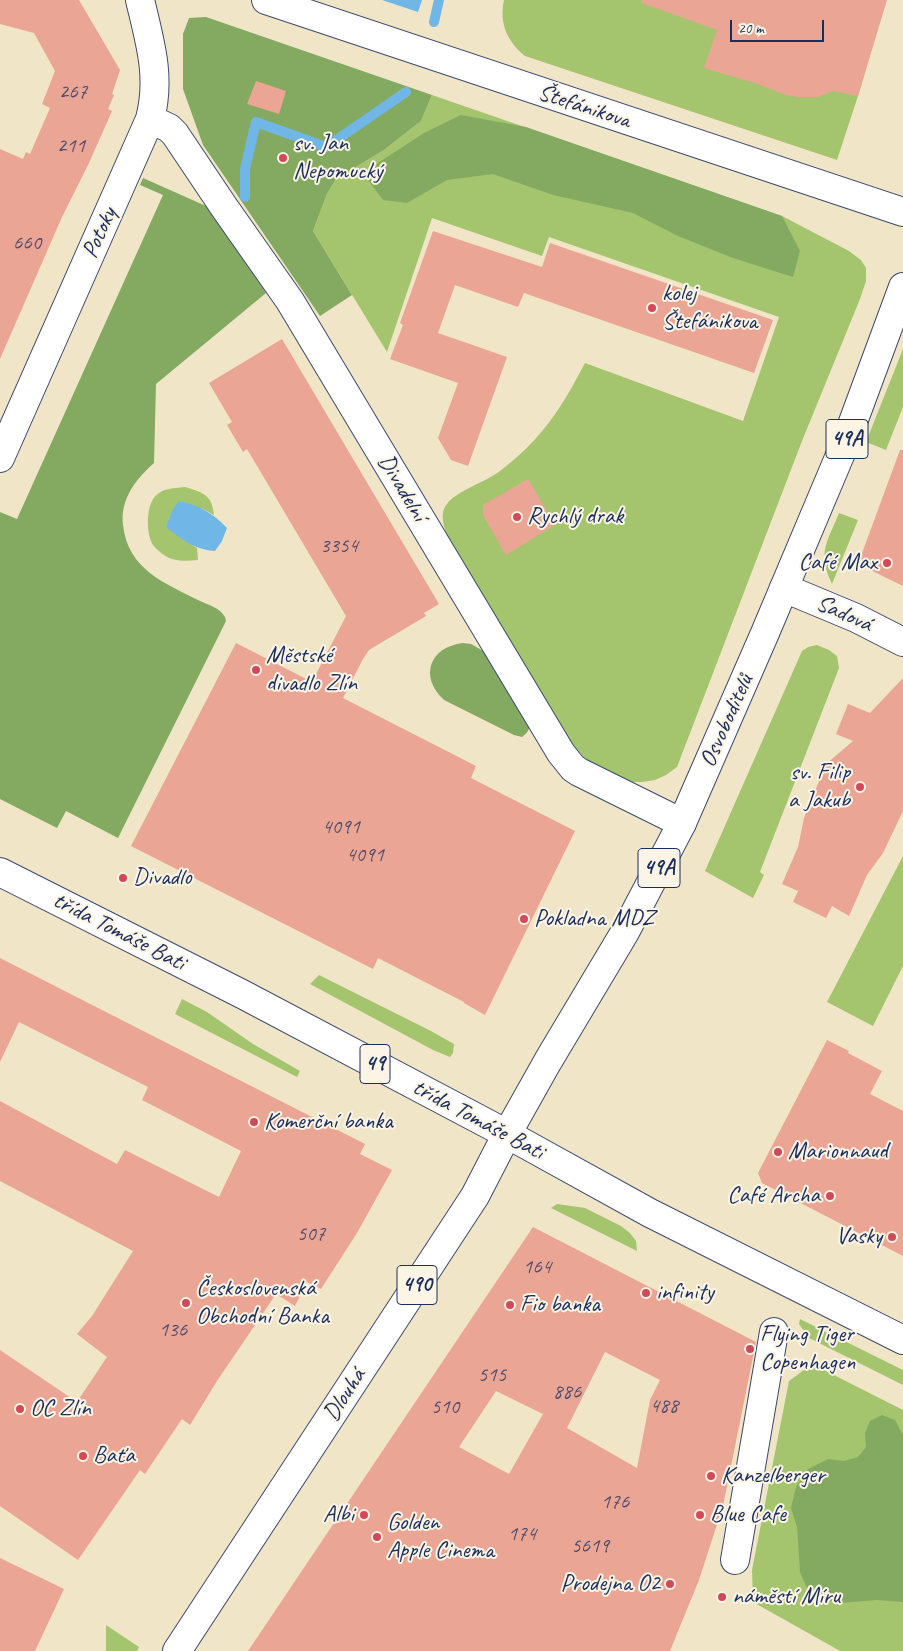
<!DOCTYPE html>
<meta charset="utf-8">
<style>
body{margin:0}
#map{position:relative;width:903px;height:1651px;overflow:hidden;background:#f0e5c7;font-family:Caveat,sans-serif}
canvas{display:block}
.scale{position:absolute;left:730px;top:20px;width:94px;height:22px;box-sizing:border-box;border:2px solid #1b2f5e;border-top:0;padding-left:6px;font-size:15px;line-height:18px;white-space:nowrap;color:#1b2f5e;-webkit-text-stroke:4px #fcf5e5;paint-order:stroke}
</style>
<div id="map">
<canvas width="903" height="1651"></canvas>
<div class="scale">20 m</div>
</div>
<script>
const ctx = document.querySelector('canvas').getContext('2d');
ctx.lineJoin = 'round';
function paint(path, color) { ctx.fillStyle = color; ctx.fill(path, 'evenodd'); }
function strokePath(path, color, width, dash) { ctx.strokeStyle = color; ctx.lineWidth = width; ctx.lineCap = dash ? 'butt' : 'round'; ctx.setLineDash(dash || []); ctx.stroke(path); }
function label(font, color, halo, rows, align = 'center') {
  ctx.font = font + ' Caveat,sans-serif'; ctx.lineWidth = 4; ctx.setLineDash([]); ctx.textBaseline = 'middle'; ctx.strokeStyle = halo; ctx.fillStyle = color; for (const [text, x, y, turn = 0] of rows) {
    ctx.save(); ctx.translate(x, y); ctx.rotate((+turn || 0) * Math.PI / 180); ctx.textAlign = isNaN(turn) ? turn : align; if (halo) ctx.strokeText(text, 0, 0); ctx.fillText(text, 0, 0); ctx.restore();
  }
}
paint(new Path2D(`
 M504,0h382l-28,96 -21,64 -312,-104c-18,-15 -26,-33 -21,-56z
 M432,95l350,121 67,35 12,9 5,8v13l-6,18 -58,142 -125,326 -11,8 -11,5 -13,2h-15l-39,-20 -20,-23 -122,-206c-3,-10 -6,-21 1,-29 9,-13 39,-22 53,-33 41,-31 61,-62 85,-108l158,58 36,-104 -230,-80 -7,19 -110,-38 -45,134 -74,-121 14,-37 9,-15 48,-29 37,-29z
 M903,349v58l-17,43 -20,-8z
 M185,487c19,6 27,8 29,28l-13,-7 -9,37 5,3 1,12c-11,1 -25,2 -34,-5 -5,-3 -12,-10 -13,-14 -5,-13 -5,-40 8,-48 7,-5 18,-5 26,-6z
 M839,513l19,7 -26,64c-15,-32 -5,-41 7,-71z
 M817,645l12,5 8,6 2,12 -79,204 4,3 -11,23 -48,-27 97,-220 6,-4z
 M903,856v110l-30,60 -46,-24z
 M319,975l112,56 23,13 -1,9 -3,4 -17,-7 -123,-66z
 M182,999l25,13 46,32 47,27 -3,6 -122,-63z
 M557,1204l28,4 36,18 9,7 6,8 1,10 -86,-43z
 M800,1319l103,51v15l-94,-47 -10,-14z
 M812,1364l91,46v241h-63l-87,-49 -1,-32 37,-189z
 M106,1625l33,22 -2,4h-31z`), '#a4c56d');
paint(new Path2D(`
 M206,17l226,78 -11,26 -37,29 -48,29 -9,15 -14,37 39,64 -32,21 -117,-171 -20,-56v-55l6,-16z
 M461,115l65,12 256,89 18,35 -7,26 -60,-19 -55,-22 -45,-23 -80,-18 -60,-21 -46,6 -40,23 -24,-3 -15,-20 10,-17 46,-30z
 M143,178l81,36 -1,12 43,67 -110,91 -2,79c-18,16 -34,36 -31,62 5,45 42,58 77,76 9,4 20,7 25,16l1,4 -108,217 -52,-27 -9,17 -57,-29v-287l17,7 146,-324 -23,-10z
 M463,643l8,1 14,8 44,72c1,6 -2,9 -7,13l-8,-2 -70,-35c-25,-23 -15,-53 19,-57z
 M882,1415l13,5 8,15v167l-26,-2 -37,3 -22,-6 -12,-11 -6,-14 -3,-45 -6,-19 5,-21 12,-18 20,-10 16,2 14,-4 8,-10 -1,-14 5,-12z`), '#83aa60');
paint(new Path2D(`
 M382,0h40l-4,12z
 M179,501c20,4 34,12 48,27l-5,13 -7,10c-20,-1 -34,-12 -49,-24l7,-18z`), '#70b7e7');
strokePath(new Path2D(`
 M434,22l5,-22
 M245,197v-28l11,-47 70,25 80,-55`), '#70b7e7', 10);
paint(new Path2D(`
 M0,0h79l41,70 -8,24 2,1 -6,14 4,2 -23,52 -27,54 -62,142v-210l23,10 3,-7 4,2 20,-46 -8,-4 13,-33 -21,-38 -34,-9z
 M642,0h245l-29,96 -25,-5 -15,6h-20l-12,-2 -31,-12 -51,-15 13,-38 -75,-27z
 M256,81l30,10 -7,23 -32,-10z
 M433,231l109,36 8,-24 223,77 -19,53 -230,-80 -6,14 -63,-22 -17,48 69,24 -39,109 -17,-6 -13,-22 20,-55 -68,-24 13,-34 -3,-2z
 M282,339l157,265 -15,9 2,3 -57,34 -6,9 -20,39 133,68 -5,12 104,53 -90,184 -21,-12v-1l-86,-44 -5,11 -242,-123 105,-203 76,39 34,-66 -99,-167 -4,3 -16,-27 5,-3 -23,-39z
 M900,450h3v136l-45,-22z
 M528,479l27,46 -49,30 -23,-40v-10z
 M903,678v133l-20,42 -16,22 -18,41 -17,-10 -6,12 -33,-16 5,-11 -16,-7 16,-37 6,-29 22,-54 27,-23 -17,-7 12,-30 22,9z
 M0,958l365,186 -5,10 32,16 -35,63 -36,56 -14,-7 -12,24 -19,-12 -59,87 -27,44 -8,-6 -37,55 -5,-4 -62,90 -78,-54v-156l77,52 30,-45 -30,-23 15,-18 41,-65 -133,-70v-80l117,63 8,-14 94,47 22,-46 -99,-51 6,-13 -129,-65 -19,40z
 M827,1040l22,11 -1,2 34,18 -12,23 33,17v145l-141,-73 -4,-10z
 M533,1227l223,115 -33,164 -24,74 -29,71h-422zM605,1352l55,28 -10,20 -13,68 -70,-40zM496,1391l47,23 -34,60 -50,-27z
 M0,1558l64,31 -29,62h-35z`), '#eaa594');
const street = new Path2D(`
 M150,119l19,9 6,6 49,73 66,94 271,452 12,15 6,4 103,51
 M0,458l150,-339c11,-42 0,-77 -10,-119
 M784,588l72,30 47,24
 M735,1560l39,-228`);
const secondary = new Path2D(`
 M266,0l637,212`);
const primary = new Path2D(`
 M0,872l242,122 265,140 143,79 253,127
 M177,1651l298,-455 32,-62 41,-73 77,-129 57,-109 83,-190 81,-192 57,-154`);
strokePath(street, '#3b4a6e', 30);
strokePath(secondary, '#3b4a6e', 30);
strokePath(primary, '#3b4a6e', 30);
strokePath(street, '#fff', 28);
strokePath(secondary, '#fff', 28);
strokePath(primary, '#fff', 28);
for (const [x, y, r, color] of [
 [283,158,5,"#d1495b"],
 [652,308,5,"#d1495b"],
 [517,517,5,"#d1495b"],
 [887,563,5,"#d1495b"],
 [256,670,5,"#d1495b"],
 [860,787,5,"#d1495b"],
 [123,878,5,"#d1495b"],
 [524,919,5,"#d1495b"],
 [254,1122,5,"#d1495b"],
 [778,1152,5,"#d1495b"],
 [830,1196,5,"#d1495b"],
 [892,1237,5,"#d1495b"],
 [646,1293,5,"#d1495b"],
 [186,1303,5,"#d1495b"],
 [510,1305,5,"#d1495b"],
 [750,1349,5,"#d1495b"],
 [20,1409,5,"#d1495b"],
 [83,1456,5,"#d1495b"],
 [711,1476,5,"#d1495b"],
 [364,1515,5,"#d1495b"],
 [700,1515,5,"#d1495b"],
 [377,1537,5,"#d1495b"],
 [670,1584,5,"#d1495b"],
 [722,1597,5,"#d1495b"]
]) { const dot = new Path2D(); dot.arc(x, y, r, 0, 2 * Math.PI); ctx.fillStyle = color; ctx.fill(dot); strokePath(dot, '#fcf5e5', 2); }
label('21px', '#4f4c6c', null, [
 ["267",73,92],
 ["211",71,146],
 ["660",27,243],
 ["3354",339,546],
 ["4091",341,827],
 ["4091",365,855],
 ["507",311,1234],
 ["164",537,1267],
 ["136",173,1330],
 ["515",492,1375],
 ["886",567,1392],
 ["488",664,1406],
 ["510",445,1407],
 ["176",615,1502],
 ["174",522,1534],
 ["5619",590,1546]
]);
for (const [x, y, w] of [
 [847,439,42],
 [659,868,42],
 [375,1064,30],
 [417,1285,40]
]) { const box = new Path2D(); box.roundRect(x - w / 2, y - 19.5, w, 39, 4); ctx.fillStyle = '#fcf5e5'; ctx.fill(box); strokePath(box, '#1b2f5e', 1); }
label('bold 22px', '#1b2f5e', null, [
 ["49A",847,439],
 ["49A",659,868],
 ["49",375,1064],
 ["490",417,1285]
]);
label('24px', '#1b2f5e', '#fcf5e5', [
 ["Štefánikova",584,107,18],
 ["Potoky",100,233,-66],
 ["Divadelní",402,488,59],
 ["Sadová",844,614,24],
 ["Osvoboditelů",727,721,-66],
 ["třída Tomáše Bati",119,932,27],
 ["třída Tomáše Bati",478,1120,28],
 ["Dlouhá",345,1395,-57]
]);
label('24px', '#1b2f5e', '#fcf5e5', [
 ["sv. Jan",293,144],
 ["Nepomucký",293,172],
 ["kolej",662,294],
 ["Štefánikova",662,322],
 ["Rychlý drak",527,517],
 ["Café Max",877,563,"right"],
 ["Městské",266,656],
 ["divadlo Zlín",266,684],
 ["sv. Filip",850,773,"right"],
 ["a Jakub",850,801,"right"],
 ["Divadlo",133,878],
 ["Pokladna MDZ",534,919],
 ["Komerční banka",264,1122],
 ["Marionnaud",788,1152],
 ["Café Archa",820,1196,"right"],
 ["Vasky",882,1237,"right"],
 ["Československá",196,1289],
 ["Obchodní Banka",196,1317],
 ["infinity",656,1293],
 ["Fio banka",520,1305],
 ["Flying Tiger",760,1335],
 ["Copenhagen",760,1363],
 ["OC Zlín",30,1409],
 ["Baťa",93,1456],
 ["Kanzelberger",721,1476],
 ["Albi",354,1515,"right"],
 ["Blue Cafe",710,1515],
 ["Golden",387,1523],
 ["Apple Cinema",387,1551],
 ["Prodejna O2",660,1584,"right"],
 ["náměstí Míru",732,1597]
], 'left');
</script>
